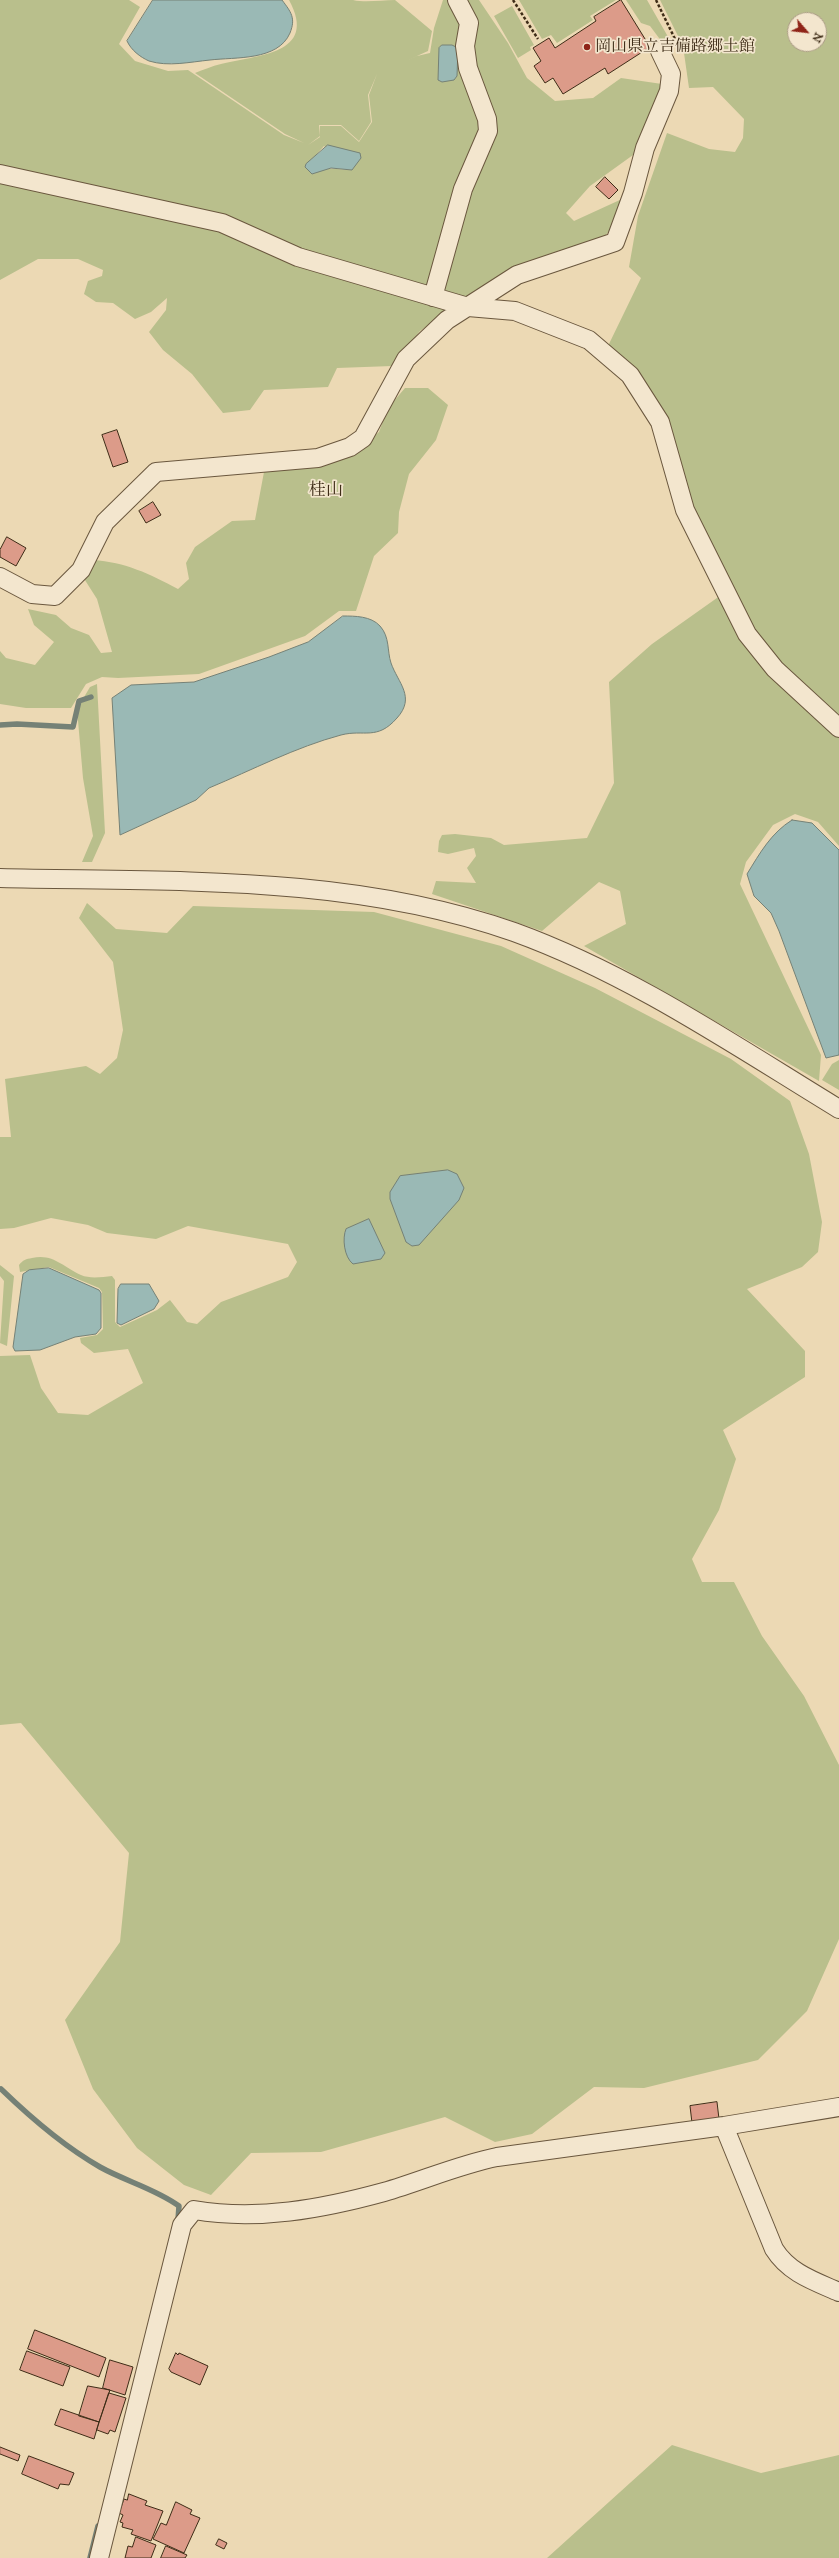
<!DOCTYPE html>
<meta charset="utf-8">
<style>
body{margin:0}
#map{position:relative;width:839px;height:2558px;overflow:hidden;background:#ecd9b4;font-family:"IM FELL Great Primer",serif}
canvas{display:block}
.north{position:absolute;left:787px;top:12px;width:40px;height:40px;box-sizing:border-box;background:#f3e6ce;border:1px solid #ab9c85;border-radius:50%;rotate:118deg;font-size:11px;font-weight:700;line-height:16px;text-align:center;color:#3e2c17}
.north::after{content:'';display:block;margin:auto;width:14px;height:18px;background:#8f2418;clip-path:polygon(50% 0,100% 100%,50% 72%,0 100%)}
</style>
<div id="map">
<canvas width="839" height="2558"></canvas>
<div class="north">N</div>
</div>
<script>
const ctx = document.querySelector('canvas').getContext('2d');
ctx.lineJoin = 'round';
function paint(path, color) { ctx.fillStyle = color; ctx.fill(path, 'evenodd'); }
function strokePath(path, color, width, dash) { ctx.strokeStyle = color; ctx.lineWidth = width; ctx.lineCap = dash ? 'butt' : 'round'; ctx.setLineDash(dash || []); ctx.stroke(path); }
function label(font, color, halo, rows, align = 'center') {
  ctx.font = font + ' "IM FELL Great Primer","Noto Serif JP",serif'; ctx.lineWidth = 3.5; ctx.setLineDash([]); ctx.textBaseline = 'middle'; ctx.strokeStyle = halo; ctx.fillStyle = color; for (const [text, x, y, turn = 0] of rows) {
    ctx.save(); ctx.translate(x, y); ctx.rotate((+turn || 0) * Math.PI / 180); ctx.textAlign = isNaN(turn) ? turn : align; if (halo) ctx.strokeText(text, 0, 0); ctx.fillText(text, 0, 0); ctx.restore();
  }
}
paint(new Path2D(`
 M0,0h129l11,7 -21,37 16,17 33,10 20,-1 96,65 20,8 -19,-9 -90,-61c8,-3 17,-7 26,-9 35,-9 98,-9 68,-64h64c13,3 28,0 42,0l37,31 -4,20 -51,23 -9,21 3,27 -12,19 -18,-16h-22l1,11 -12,9 12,-8v-11h21l18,16 13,-20 -3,-27 8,-21 40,-18 13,-3 4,-25 9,-28h36l29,43 19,35 28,23 38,-3 28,-20 41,6 -29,71 -43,31 -24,27 8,8 48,-22 -5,22 -16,20 -69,19 -68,39 -44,32 -28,35 -55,2 -9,19 -64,3 -14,20 -27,3 -31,-39 -29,-24 -14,-18 17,-22 1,-12 -16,14 -16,7 -22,-16 -17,-1 -12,-8 4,-13 14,-5 1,-6 -25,-11h-40l-38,21zM324,146l28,24 -47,-3z
 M519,0h97l-26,16 3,4 -36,23 -6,-8 -9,4z
 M626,0h21l24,42 -6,4 -15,-20 -9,-3z
 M660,0h179v846l-21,-24 -23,-8 -22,11 -27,37 -6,22 81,171 -2,26 -235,-135 42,-22 -6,-33 -21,-9 -57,49 -110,-37 4,-13 40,2 -9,-15 9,-12 -2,-8 -26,6 -10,-2 1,-11 3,-6 13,-1 36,4 13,7 83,-7 27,-55 -5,-101 43,-38 79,-56 -41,-82 -21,-86 -35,-50 -26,-24 33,-68 -12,-11 9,-51 29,-83 42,16 26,3 8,-14 1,-19 -31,-32 -24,1 -6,-42zM795,20h24v24h-24z
 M512,6l22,39 -4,2 1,3 -13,8 -24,-42z
 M405,388h23l20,17 -12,35 -27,34 -10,38 -1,21 -24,23 -18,55h-17l-34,25 -106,38 -81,4 -16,-1 -16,7 -15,24h-45l-26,-4v-53l6,7 29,7 19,-23 -20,-17 -6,-16 28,6 15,13 18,7 12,18 11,-1 -15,-53 -14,-22 10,-17c32,2 57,14 85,29l11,-10 -3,-16 9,-16 37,-26 23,-1 9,-48 55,-7 33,-11 27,-22 9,-24z
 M97,684l8,149 -13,29h-10l11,-26 -10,-58 -6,-69 13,-22z
 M87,903l29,26 51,4 26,-27 181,6 127,34 94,42 136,71 59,42 19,53 13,68 -4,30 -16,15 -55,22 58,62v26l-82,53 13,29 -17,51 -27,49 10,23h32l28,54 42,60 35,69v174l-32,72 -49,49 -114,28 -50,-1 -62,47 -37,8 -50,-25 -124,35 -70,1 -40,42 -27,-10 -47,-37 -44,-59 -28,-69 55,-78 9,-89 -108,-130 -21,2v-369l30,-1 11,33 17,25 30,2 55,-32 -15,-34 -34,4 -13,-10 -1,-5 17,-3 6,-6 -1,-37 -3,-4 -50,-21 -29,5 -1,-7c4,-5 7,-6 13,-7 21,-5 31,9 49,17 9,4 21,2 31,1l3,4v42l5,5 37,-17 13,-10 17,22 10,2 24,-22 67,-25 9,-15 -9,-18 -100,-18 -32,13 -49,-6 -19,-8 -37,-7 -37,10 -14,1v-92h11l-6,-58 81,-13 14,8 17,-16 6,-28 -10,-68 -34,-44z
 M839,1060v30l-17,-10 10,-16z
 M0,1265l14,11 -7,70 -7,-3 4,-62 -4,-5z
 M672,2445l89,28 78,-18v103h-292z`), '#b9bf8c');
const water = new Path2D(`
 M153,0h129c9,12 14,18 8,33 -12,28 -55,24 -80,27 -20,2 -42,7 -61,1 -9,-4 -18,-11 -22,-20z
 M442,45h10l6,3 -1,28 -3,4 -12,2 -4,-2 1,-32z
 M328,145l32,8 1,5 -9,12 -21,-2 -19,6 -7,-7 1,-3z
 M343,616c12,0 28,0 37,10 10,11 7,25 11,37 7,20 25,34 6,55 -20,23 -33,11 -56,17 -45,12 -89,35 -132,53l-13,12 -76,35 -8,-137 19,-13 63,-3 75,-25 39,-15z
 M792,820l20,3 27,27v205l-13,3 -47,-127 -8,-18 -17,-17 -7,-22c13,-21 24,-41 45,-54z
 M448,1170l9,4 7,14 -5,12 -40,45 -7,1 -6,-4 -16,-43v-7l10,-16z
 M369,1219l16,34 -4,6 -28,5c-9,-7 -11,-26 -7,-35z
 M49,1268l50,22 2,3v35l-5,6 -21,3 -35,13 -25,1 -2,-4 10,-73 6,-4z
 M121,1284h28l10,17 -5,8 -33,16 -4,-2 1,-34z`);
paint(water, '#9ab9b5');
strokePath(water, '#758176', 1);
strokePath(new Path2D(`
 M0,725l17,-1 56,3 6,-26 12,-4
 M1,2089c30,29 62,57 99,78 25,14 56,22 79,39l-1,14
 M90,2558l8,-32`), '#758176', 5.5);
const building = new Path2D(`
 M621,0l29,47 -42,27 -3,-6 -42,26 -10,-16 -8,5 -11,-17 7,-5 -8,-13 16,-10 6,10 41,-27 -2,-4z
 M605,177l13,13 -9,9 -13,-12z
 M117,430l11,32 -15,5 -11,-32z
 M153,502l8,13 -15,8 -7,-12z
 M7,537l19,11 -10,18 -16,-9v-7z
 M717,2102l2,17 -27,4 -2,-17z
 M35,2330l71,28 -7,19 -71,-28z
 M27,2351l43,16 -7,19 -43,-16z
 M176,2353l2,2 1,-2 29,13 -8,19 -29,-13 -2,-3z
 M110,2360l23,7 -8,28 -22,-7z
 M88,2386l22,4 -11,32 -20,-6z
 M109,2393l17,5 -11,34 -5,-2 -2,4 -11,-4z
 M61,2409l38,13 -5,17 -39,-14z
 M0,2447l20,8 -2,6 -18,-7z
 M29,2456l45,17 -5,12 -9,-1 -2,5 -36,-15z
 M129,2494l18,7 -2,4 18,6 -12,30 -20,-7 2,-4 -11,-3 1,-4 -3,-1 3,-7 -4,-2 5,-14 3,1z
 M176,2502l16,8 -2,4 10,4 -16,35 -31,-14 8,-16 5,2z
 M136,2537l20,8 -5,13h-26l3,-12 4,1z
 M219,2539l8,4 -3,6 -8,-4z
 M166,2546l21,9 -2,3h-24z`);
paint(building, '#dc9b89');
strokePath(building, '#3e2c17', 1);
const minor = new Path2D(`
 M0,174l222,49 76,34 170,50 47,4 74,29 41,35 30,47 25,88 62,124 28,35 64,59
 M433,297l30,-108 25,-58 -1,-12 -19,-51 -3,-22 4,-23 -12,-23
 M0,577l32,17 23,2 26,-26 24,-48 51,-50 162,-14 32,-11 13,-9 43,-79 41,-39 70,-45 98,-33 18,-49 12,-45 24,-57 2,-17 -11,-23
 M0,878c171,4 350,-4 514,54 116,42 220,113 325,177
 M724,2126l50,123c15,24 40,32 65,43
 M99,2558l83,-333 12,-15c63,11 128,-1 190,-18 38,-11 74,-27 113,-35l227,-31 115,-19`);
strokePath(minor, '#6a573e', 20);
strokePath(new Path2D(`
 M513,0l25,39
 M656,0l19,39`), '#3e2c17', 2.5, [3, 2]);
strokePath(minor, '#f3e6ce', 18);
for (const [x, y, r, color] of [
 [587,47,4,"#8f2418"]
]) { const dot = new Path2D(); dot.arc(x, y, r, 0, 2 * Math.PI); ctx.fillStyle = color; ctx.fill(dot); strokePath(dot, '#f3e6ce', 1.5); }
label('16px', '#3e2c17', '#f3e6ce', [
 ["岡山県立吉備路郷土館",595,47]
], 'left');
label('17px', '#3e2c17', '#f3e6ce', [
 ["桂山",326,491]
]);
</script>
